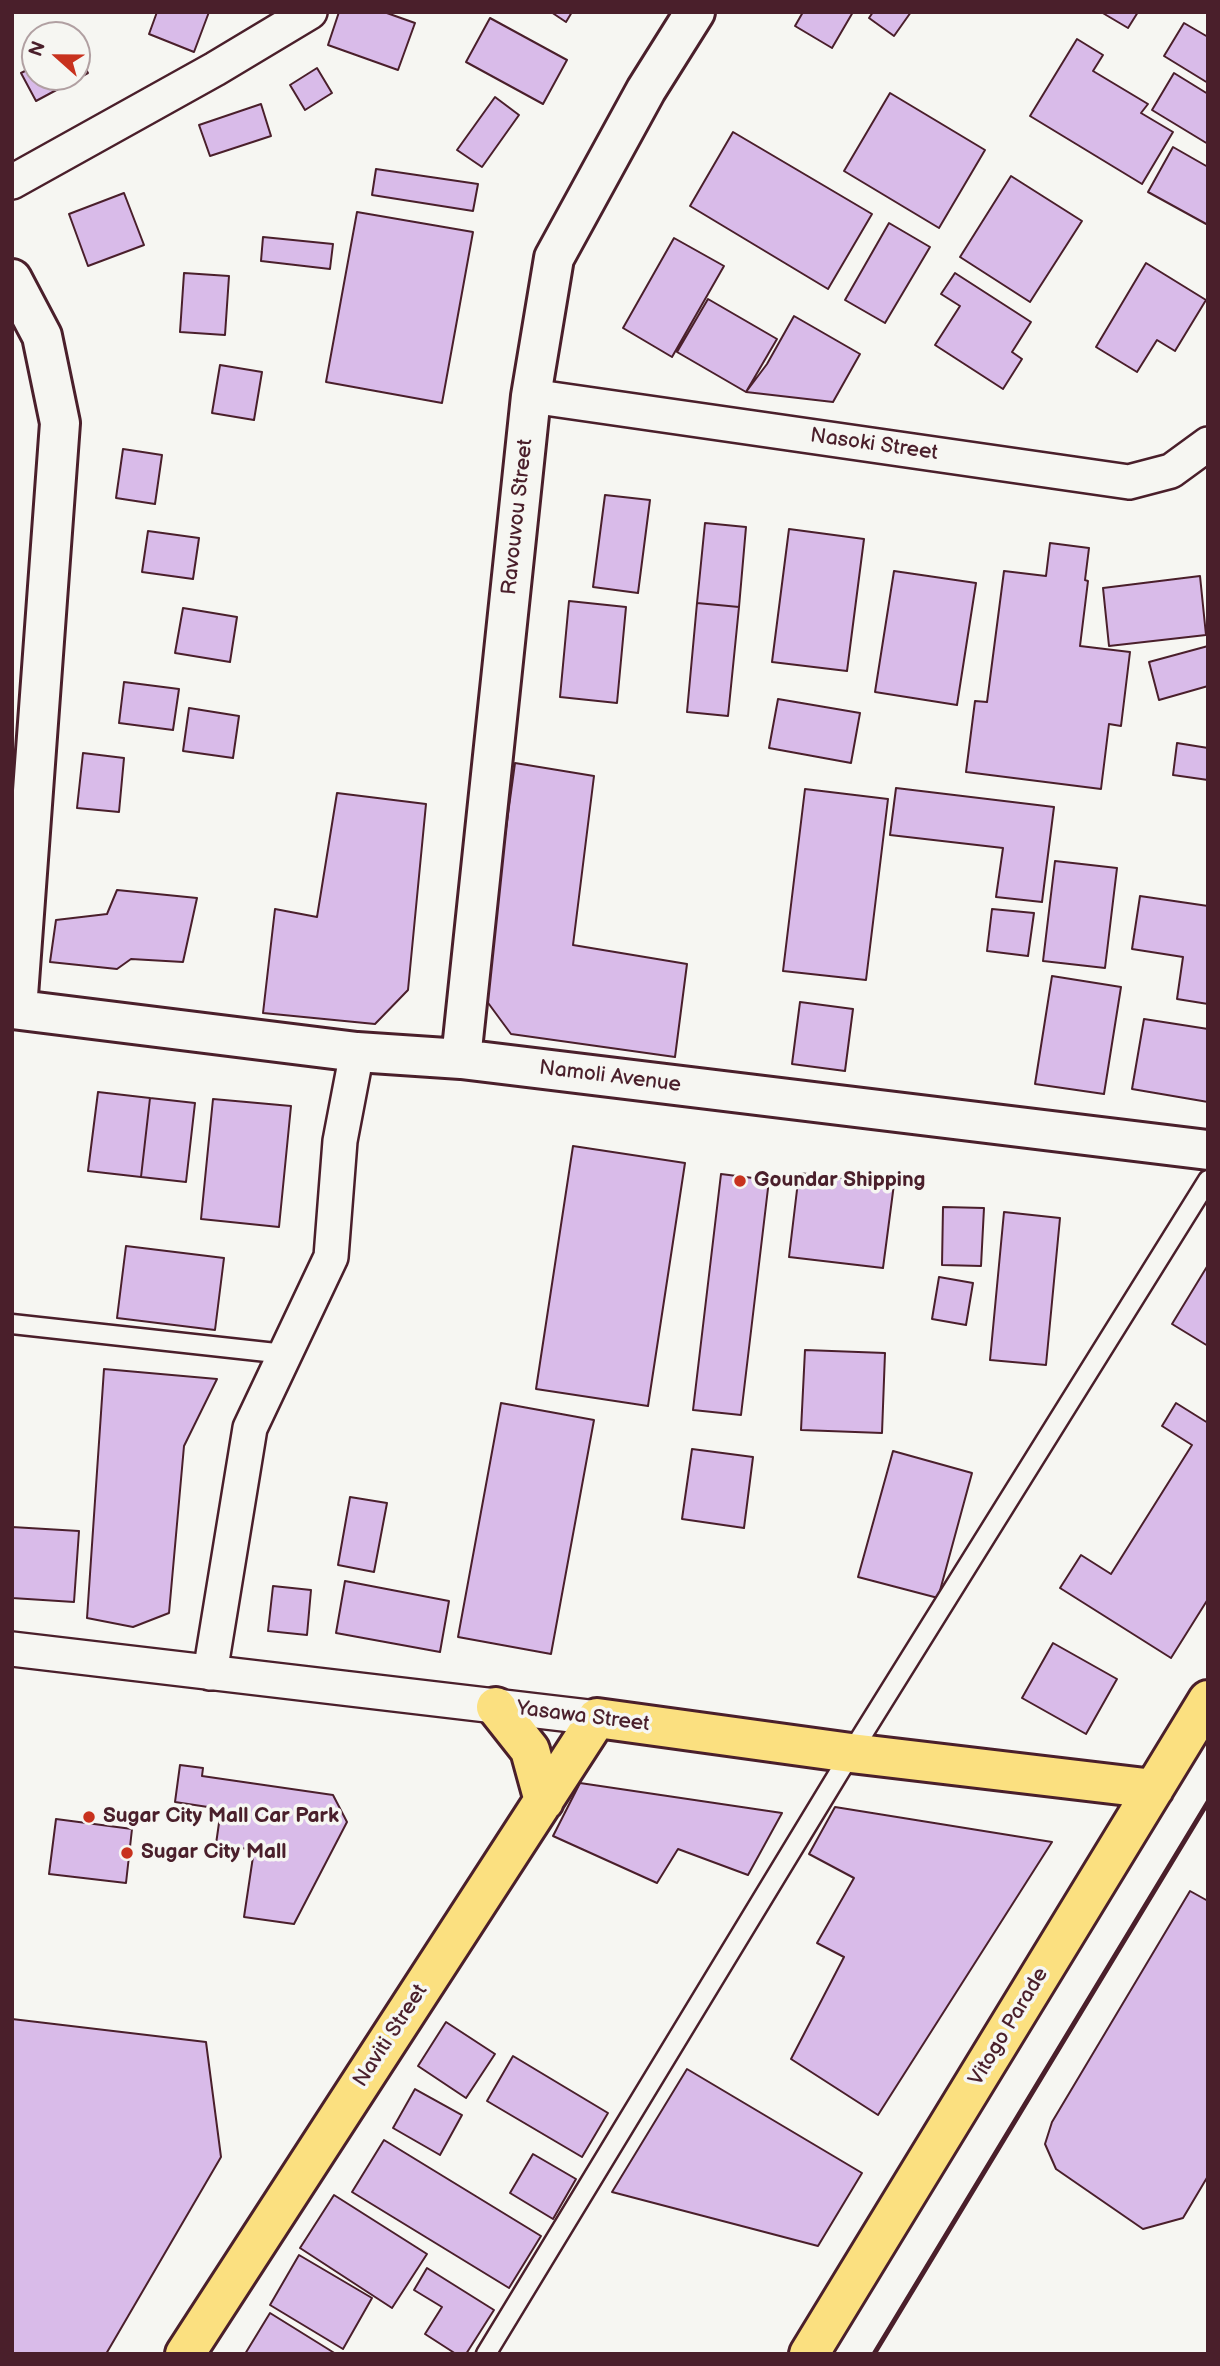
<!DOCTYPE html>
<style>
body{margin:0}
#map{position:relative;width:1220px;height:2366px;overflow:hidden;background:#f6f6f2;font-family:"Balsamiq Sans",sans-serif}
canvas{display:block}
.frame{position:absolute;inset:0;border:14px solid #4a1f2b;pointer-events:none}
.north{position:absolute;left:21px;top:21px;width:70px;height:70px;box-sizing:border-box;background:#f6f6f2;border:2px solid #b1a0a2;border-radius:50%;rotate:291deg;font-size:19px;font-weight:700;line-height:28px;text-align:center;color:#4a1f2b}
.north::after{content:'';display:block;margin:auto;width:24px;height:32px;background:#c8321e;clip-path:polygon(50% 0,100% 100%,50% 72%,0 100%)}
</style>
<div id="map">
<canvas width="1220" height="2366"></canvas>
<div class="frame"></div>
<div class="north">N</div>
</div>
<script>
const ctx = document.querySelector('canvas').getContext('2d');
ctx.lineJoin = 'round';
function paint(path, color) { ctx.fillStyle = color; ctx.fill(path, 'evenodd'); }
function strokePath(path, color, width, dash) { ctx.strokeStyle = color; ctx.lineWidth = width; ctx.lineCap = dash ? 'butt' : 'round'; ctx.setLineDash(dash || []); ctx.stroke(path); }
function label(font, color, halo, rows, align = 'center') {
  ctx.font = font + ' "Balsamiq Sans",sans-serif'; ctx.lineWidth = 7; ctx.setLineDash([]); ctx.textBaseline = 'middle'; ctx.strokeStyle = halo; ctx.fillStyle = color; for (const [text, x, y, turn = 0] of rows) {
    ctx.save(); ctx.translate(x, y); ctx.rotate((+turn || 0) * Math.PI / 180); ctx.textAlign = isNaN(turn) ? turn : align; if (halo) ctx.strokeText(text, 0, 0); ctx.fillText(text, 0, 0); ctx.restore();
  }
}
const building = new Path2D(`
 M157,12h52l-15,40 -45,-18z
 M339,12h45l31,11 -17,47 -70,-25z
 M551,12h21l-6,10z
 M803,12h50l-21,36 -37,-22z
 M873,12h38l-17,24 -25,-18z
 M1101,12h37l-10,16z
 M490,18l77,42 -24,44 -77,-42z
 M1184,23l24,14v46l-44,-27z
 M1077,39l26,16 -10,16 55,33 -7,9 32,19 -31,52 -112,-68z
 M77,54l11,19 -52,28 -15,-28 14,-7v11h42z
 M317,68l15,25 -27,17 -15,-25z
 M1174,73l34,21v50l-56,-34z
 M890,93l95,57 -46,78 -95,-57z
 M495,97l24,18 -37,52 -25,-17z
 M261,104l10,32 -61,20 -11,-31z
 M733,132l139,82 -44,75 -138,-83z
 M1173,147l35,20v58l-60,-33z
 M376,169l102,15 -5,27 -101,-16z
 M1011,176l71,45 -52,81 -70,-45z
 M124,193l20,52 -56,21 -19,-52z
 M357,212l116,20 -31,171 -116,-21z
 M889,223l41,24 -45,76 -40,-23z
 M263,237l70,7 -3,25 -69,-8z
 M674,238l50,28 -52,91 -49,-29z
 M1146,263l60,37 -31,51 -18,-11 -20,32 -41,-25z
 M184,273l45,3 -4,59 -45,-3z
 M955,273l76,49 -19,30 10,7 -19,30 -68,-44 25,-39 -19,-12z
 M708,299l69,40 -31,53 -69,-40z
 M794,316l66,38 -27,48 -87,-10 21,-28z
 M220,365l42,7 -8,48 -42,-7z
 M123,449l39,6 -7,49 -39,-6z
 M605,495l45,5 -12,93 -45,-6z
 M705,523l41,4 -7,80 -42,-4z
 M789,529l75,10 -17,132 -75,-9z
 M148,531l51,7 -6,41 -51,-7z
 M1050,543l39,5 -4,32 3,1 -8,65 50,6 -9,74 -12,-2 -8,65 -135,-17 9,-71 12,1 17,-131 42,5z
 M894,571l82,12 -19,122 -82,-13z
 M1200,576l6,59 -97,11 -6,-58z
 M569,601l57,6 -9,96 -57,-6z
 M697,603l42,4 -11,109 -41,-4z
 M183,608l54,9 -7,45 -55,-9z
 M1208,646v40l-49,14 -10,-38z
 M124,682l55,7 -6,41 -54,-7z
 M778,699l82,14 -9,50 -82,-15z
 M189,708l50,8 -6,42 -50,-7z
 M1177,743l31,5v32l-35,-5z
 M83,753l41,5 -5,54 -42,-4z
 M515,763l79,13 -21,169 114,19 -12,93 -164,-23 -28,-38z
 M896,788l158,19 -12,95 -46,-5 7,-49 -113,-13z
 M805,789l83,10 -22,181 -83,-9z
 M337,793l89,11 -18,186 -33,34 -112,-11 12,-104 42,8z
 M1055,861l62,7 -12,100 -62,-7z
 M117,890l80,8 -14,64 -52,-3 -14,10 -67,-7 6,-42 51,-6z
 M1140,896l68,10v98l-31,-5 6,-42 -51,-8z
 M992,909l42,4 -6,43 -41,-5z
 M1052,976l69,11 -17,107 -69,-10z
 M800,1002l53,7 -8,62 -53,-7z
 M1144,1019l64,10v73l-76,-13z
 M98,1092l52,6 -9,79 -53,-6z
 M150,1098l45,5 -9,79 -45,-5z
 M213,1099l78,7 -12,121 -78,-8z
 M573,1146l112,17 -37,243 -112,-17z
 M799,1173l95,11 -11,84 -94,-11z
 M721,1174l48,6 -28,235 -48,-5z
 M943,1207l41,1 -3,58 -39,-1z
 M1004,1212l56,6 -14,147 -56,-5z
 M126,1246l98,12 -9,72 -98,-12z
 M1208,1265v81l-36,-22z
 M939,1277l34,6 -7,42 -34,-6z
 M805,1350l80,3 -3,80 -81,-3z
 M104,1369l113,10 -33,67 -15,167 -36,14 -46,-9z
 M501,1403l93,17 -43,234 -93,-17z
 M1176,1403l32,20v176l-37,59 -111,-70 21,-33 30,19 81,-129 -30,-19z
 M692,1449l61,8 -9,71 -62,-9z
 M893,1451l79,22 -34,125 -80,-21z
 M350,1497l37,6 -13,69 -36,-7z
 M12,1527l67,4 -5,71 -62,-4z
 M345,1581l104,20 -9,51 -104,-19z
 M273,1586l38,4 -4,45 -39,-4z
 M1053,1643l64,36 -31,55 -64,-36z
 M180,1765l23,3 -1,8 131,19 14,27 -53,102 -50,-7 10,-67 -38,-6 5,-35 -46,-7z
 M580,1783l202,30 -34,62 -70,-26 -21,34 -104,-47z
 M835,1807l217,35 -174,273 -87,-56 53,-102 -27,-14 37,-65 -45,-24z
 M56,1819l76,10 -6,54 -77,-9z
 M1190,1891l18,10v275l-25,42 -40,11 -87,-60 -11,-25 7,-22z
 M12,2019l194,23 15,115 -115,197h-94z
 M446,2022l49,32 -29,44 -48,-32z
 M513,2056l95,57 -26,44 -95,-56z
 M687,2069l175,104 -44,73 -206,-54z
 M415,2089l47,26 -22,40 -47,-27z
 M384,2140l157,96 -32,52 -157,-96z
 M533,2154l43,25 -23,40 -43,-26z
 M334,2195l93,59 -35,54 -92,-60z
 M299,2255l73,43 -29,51 -73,-44z
 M427,2268l67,42 -28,44h-10l-31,-20 17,-27 -28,-17z
 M270,2313l66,41h-91z`);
paint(building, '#d9bbe9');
strokePath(building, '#4a1f2b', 2);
const lane = new Path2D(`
 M12,1324l273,30
 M486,2354l365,-601 357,-573`);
const street = new Path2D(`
 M12,182l203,-113 95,-57
 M531,396l598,86 42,-11 37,-27
 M12,1649l585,69
 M210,1673l40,-245 81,-171 9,-116 17,-89`);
const secondary = new Path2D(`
 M12,279l30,57 18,87 -43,586
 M12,1009l345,43 104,7 747,91
 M461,1059l70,-663 23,-138 92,-168 49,-78`);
const primary = new Path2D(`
 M496,1707l34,43 14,51
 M185,2354l412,-636 254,35 303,36
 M809,2354l399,-654`);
strokePath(lane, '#4a1f2b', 23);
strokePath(street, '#4a1f2b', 38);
strokePath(secondary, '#4a1f2b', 44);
strokePath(primary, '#4a1f2b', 44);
strokePath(lane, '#f6f6f2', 18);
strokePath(street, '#f6f6f2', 33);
strokePath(secondary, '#f6f6f2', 38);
strokePath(primary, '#fbe080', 38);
strokePath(new Path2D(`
 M874,2354l334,-552`), '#4a1f2b', 5);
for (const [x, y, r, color] of [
 [740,1181,7,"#c8321e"],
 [89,1817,7,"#c8321e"],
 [127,1853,7,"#c8321e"]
]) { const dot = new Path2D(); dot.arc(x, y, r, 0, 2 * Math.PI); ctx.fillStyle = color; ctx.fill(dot); strokePath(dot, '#f6f6f2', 2.5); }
label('21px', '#4a1f2b', '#f6f6f2', [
 ["Nasoki Street",874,445,8],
 ["Ravouvou Street",518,517,-84],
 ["Namoli Avenue",610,1077,7],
 ["Yasawa Street",583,1717,7],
 ["Vitogo Parade",1009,2027,-59],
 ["Naviti Street",391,2036,-57]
]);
label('bold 21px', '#4a1f2b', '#f6f6f2', [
 ["Goundar Shipping",754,1181],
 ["Sugar City Mall Car Park",103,1817],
 ["Sugar City Mall",141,1853]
], 'left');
</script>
